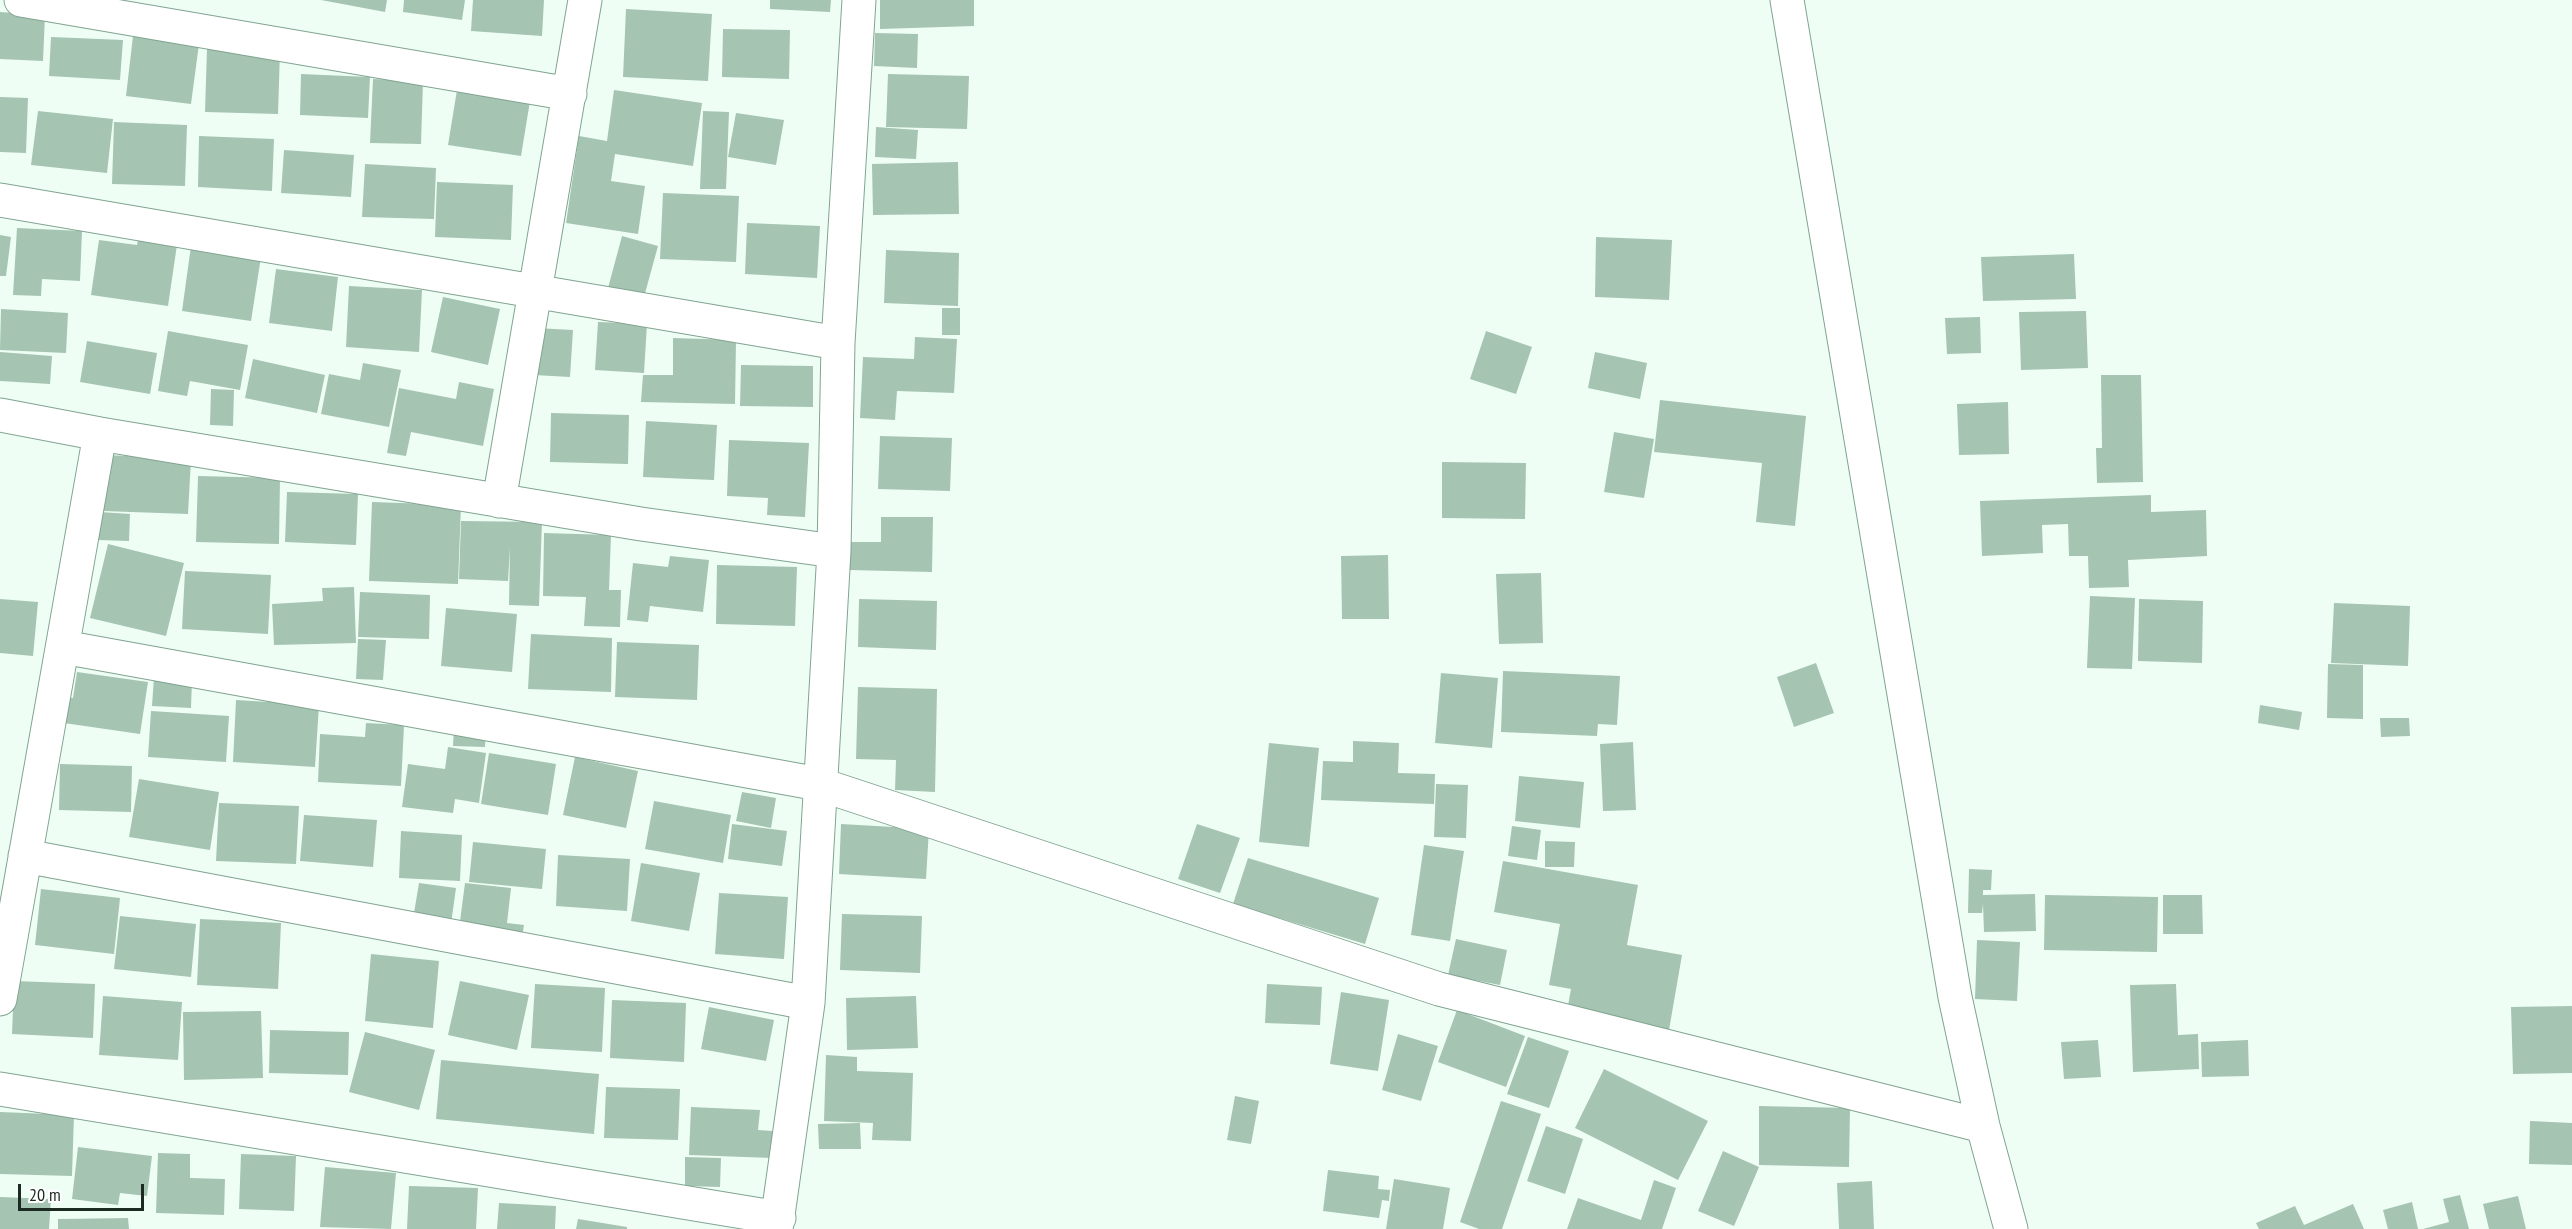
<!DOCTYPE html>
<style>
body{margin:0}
#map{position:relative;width:2572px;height:1229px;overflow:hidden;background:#effef5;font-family:"PT Sans Narrow",sans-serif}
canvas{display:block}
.scale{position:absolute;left:18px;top:1184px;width:126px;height:27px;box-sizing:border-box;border:3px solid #1c2a22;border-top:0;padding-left:8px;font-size:18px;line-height:21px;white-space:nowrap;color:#1c2a22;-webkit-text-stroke:4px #fff;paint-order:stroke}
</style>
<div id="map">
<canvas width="2572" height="1229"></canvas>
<div class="scale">20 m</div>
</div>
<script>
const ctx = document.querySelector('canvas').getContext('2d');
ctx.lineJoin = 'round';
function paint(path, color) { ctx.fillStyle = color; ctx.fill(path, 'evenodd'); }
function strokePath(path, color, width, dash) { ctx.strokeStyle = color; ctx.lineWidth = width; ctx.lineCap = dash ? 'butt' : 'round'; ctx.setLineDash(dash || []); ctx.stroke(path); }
paint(new Path2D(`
 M321,0h66l-2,12z
 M404,0h61l-3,20 -59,-8z
 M473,0h71l-2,36 -71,-5z
 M770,0h61l-1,12 -60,-3z
 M880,0h94v26l-94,3z
 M626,9l86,5 -4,67 -85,-4z
 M0,12l45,3 -2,46 -43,-2z
 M723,29l67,1 -1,49 -67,-2z
 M875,33l43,1 -1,34 -43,-2z
 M133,36l66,8 -8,60 -65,-8z
 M51,37l72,3 -3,40 -71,-4z
 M207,49l73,2 -2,63 -73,-2z
 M301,74l69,3 -2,41 -68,-3z
 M888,74l81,2 -2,53 -81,-2z
 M373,79l50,2 -2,63 -51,-1z
 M457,90l73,11 -9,55 -73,-11z
 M614,90l88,13 -9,63 -78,-12 -4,27 34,5 -7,48 -72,-11 13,-87 28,5z
 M0,97l28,1 -2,55 -26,-1z
 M38,111l75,8 -6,54 -76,-8z
 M703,111l26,1 -3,77h-26z
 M736,113l48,7 -8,45 -48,-8z
 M114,122l73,3 -2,61 -73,-2z
 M876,127l42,3 -2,29 -41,-2z
 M199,136l75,3 -2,52 -74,-4z
 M284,150l70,5 -3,42 -70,-4z
 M958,162l1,52 -86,1 -1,-51z
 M365,164l71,4 -2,51 -72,-2z
 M437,182l76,3 -2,55 -76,-3z
 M663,193l76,3 -3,66 -76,-3z
 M747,223l73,3 -3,52 -72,-4z
 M17,228l65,3 -2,50 -38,-2 -1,17 -28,-1z
 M139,233l39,5 -10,68 -77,-11 8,-55 38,5z
 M0,235l11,2 -5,39h-6z
 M622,236l36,10 -14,51 -36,-9z
 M1596,237l76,3 -3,60 -74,-3z
 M191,246l70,11 -10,64 -69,-10z
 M886,250l73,3 -1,53 -74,-3z
 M2074,254l2,45 -93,2 -2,-44z
 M276,269l62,8 -6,54 -63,-8z
 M349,286l73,4 -3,62 -73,-5z
 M443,297l57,12 -12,56 -57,-13z
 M942,308h18v27h-18z
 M1,309l67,4 -2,40 -66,-3z
 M2086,311l2,57 -67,2 -2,-58z
 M1980,317l1,36 -34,1 -2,-36z
 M598,322l49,2 -3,49 -49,-3z
 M536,328l37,2 -3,47 -36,-2z
 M168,331l80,14 -8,45 -50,-9 -3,15 -29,-5z
 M1486,331l46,16 -16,47 -46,-15z
 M915,337l42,2 -3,54 -57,-2 -2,29 -35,-2 3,-61 51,2z
 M673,338l63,2 -1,64 -94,-2 2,-27h30z
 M87,341l70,12 -7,41 -70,-12z
 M0,352l52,4 -2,28 -50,-3z
 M1595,352l52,11 -7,36 -52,-11z
 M253,359l72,16 -8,38 -72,-15z
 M363,363l38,7 -12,57 -68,-13 8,-40 31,6z
 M741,365l72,1v41l-73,-1z
 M2101,375h40l2,107 -46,1 -1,-35h6z
 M459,382l35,7 -11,57 -72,-14 -5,24 -19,-3 12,-65 57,11z
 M211,389l23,1 -1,36 -23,-1z
 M1660,400l146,16 -11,110 -39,-4 6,-59 -108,-11z
 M2008,402l1,52 -50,1 -2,-51z
 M551,413l78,2 -1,49 -78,-2z
 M646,421l71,4 -3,55 -71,-3z
 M1614,432l40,7 -10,59 -40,-6z
 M880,436l72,2 -2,53 -72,-2z
 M729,440l80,3 -4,74 -38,-2 1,-17 -41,-2z
 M106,455l85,4 -3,55 -85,-3z
 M1442,462l84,1 -1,56 -83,-1z
 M198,476l82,2 -1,66 -83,-2z
 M287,492l71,2 -2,51 -71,-3z
 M2151,495v17l55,-2 1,46 -79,4 1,27 -40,1 -1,-32h-19l-1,-32 -26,1 1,28 -61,3 -2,-55z
 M372,502l89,3 -3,79 -89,-3z
 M100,512l30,2 -1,27 -31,-1z
 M881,517h52l-1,55 -83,-2 1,-28h31z
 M461,521l81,1 -3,84 -30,-1 1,-58 -2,34 -49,-2z
 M544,533l67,2 -2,55h12l-1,37 -36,-1 2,-29 -43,-1z
 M108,544l76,19 -18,73 -76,-18z
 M1388,555l1,64h-47l-1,-63z
 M670,556l39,4 -6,52 -53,-6 -2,16 -21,-2 6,-57 35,4z
 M717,565l80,2 -2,59 -79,-2z
 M185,571l86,4 -3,59 -86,-5z
 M1541,573l2,70 -44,1 -3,-70z
 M354,587l2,56 -82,2 -2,-41 51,-3 -1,-13z
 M360,592l70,3 -1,44 -71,-2z
 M2090,596l45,2 -3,71 -45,-1z
 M0,599l38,3 -5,54 -33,-3z
 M859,599l78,2 -1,49 -78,-3z
 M2139,599l64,2 -1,62 -64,-2z
 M2334,603l76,3 -2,60 -77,-3z
 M446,608l71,6 -5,58 -71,-6z
 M531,634l81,4 -1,54 -83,-3z
 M358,639l28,1 -3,40 -27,-1z
 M617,642l82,3 -2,55 -82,-3z
 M1816,663l18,50 -40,14 -17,-50z
 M2328,664l35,1v54l-36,-1z
 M1503,671l117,5 -3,49 -19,-1 -1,12 -96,-4z
 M77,672l71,10 -8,52 -83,-12 4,-25 12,1z
 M1441,673l57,5 -6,70 -57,-5z
 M154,677l38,3 -1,28 -39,-2z
 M858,687l79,2 -2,103 -40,-2 1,-30 -40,-1z
 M236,700l83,5 -4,62 -82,-5z
 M2260,705l42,7 -3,18 -41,-7z
 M151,711l78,5 -3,46 -78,-5z
 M2380,718h29l1,18 -29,1z
 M366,723l38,2 -3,61 -83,-4 2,-48 45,3z
 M454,727l32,1 -1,19 -32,-1z
 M1353,741l46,2 -1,30 37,1 -1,30 -113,-4 2,-39 30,1z
 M1633,742l3,68 -33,1 -3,-67z
 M1269,743l50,5 -10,99 -50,-5z
 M448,747l38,6 -7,50 -24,-4 -2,14 -51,-6 6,-43 37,5z
 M489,753l67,11 -8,51 -67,-11z
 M575,757l63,14 -12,57 -63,-13z
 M60,764l72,2 -1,46 -72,-2z
 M1519,776l65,6 -4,46 -65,-7z
 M139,779l80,13 -9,58 -81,-13z
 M1436,784l32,1 -2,53 -32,-1z
 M742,792l34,6 -5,30 -35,-7z
 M654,801l77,14 -8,48 -78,-14z
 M219,803l80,3 -3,58 -80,-3z
 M304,815l73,5 -4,47 -73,-6z
 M732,824l55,7 -5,35 -54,-7z
 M841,824l88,5 -3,50 -87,-5z
 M1197,824l43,14 -20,55 -42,-14z
 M1512,826l29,4 -4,30 -29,-4z
 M401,831l61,4 -2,46 -61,-3z
 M1545,841l30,1 -1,25h-29z
 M473,842l73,7 -4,40 -73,-7z
 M1424,845l40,6 -14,90 -39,-6z
 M558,855l72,4 -3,52 -71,-5z
 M1248,858l131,40 -14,46 -132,-40z
 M1503,861l135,24 -11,60 55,10 -13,75 -102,-19 4,-22 -22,-4 11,-61 -66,-12z
 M641,863l59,10 -11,58 -58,-10z
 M1969,869l23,1 -1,20h-8v5l52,-1 1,37 -52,1 -1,-28 -1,9h-14z
 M419,883l37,5 -5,36 -38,-5z
 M465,883l46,5 -4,35 17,2 -2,12 -63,-8z
 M41,889l79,9 -6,56 -79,-9z
 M719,893l69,4 -4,62 -69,-5z
 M2045,895l113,2 -1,55 -113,-2z
 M2163,895h39l1,39h-40z
 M842,914l80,2 -2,57 -80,-3z
 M120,916l76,8 -5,53 -77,-8z
 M200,919l81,4 -3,66 -81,-4z
 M1456,939l51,11 -7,35 -52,-10z
 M1977,940l43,2 -3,59 -42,-2z
 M371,954l68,7 -6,67 -68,-7z
 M14,981l81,3 -2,54 -81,-4z
 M460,981l69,14 -12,55 -69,-15z
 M535,984l70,4 -3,64 -71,-4z
 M1267,984l55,3 -2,38 -55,-2z
 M2176,984l2,51 20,-1 1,35 -66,3 -3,-87z
 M1341,992l48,8 -11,71 -48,-7z
 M103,996l79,6 -4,58 -79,-5z
 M916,996l2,52 -71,2 -1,-52z
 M612,1000l74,3 -2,59 -74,-4z
 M2572,1006v67l-59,1 -2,-67z
 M709,1007l65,13 -8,41 -65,-12z
 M1457,1010l68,26 -19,51 -68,-25z
 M261,1011l2,67 -79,2 -1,-68z
 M270,1030l79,2 -1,43 -79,-2z
 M365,1032l70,18 -16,60 -70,-18z
 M1398,1034l40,12 -17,55 -39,-11z
 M1528,1037l41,14 -20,57 -42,-14z
 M2098,1040l3,37 -37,2 -3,-37z
 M2248,1040l1,36 -47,1 -1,-35z
 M826,1055l31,2v14l56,2 -2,68 -39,-1 1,-17 -49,-2z
 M441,1060l158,14 -5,60 -158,-15z
 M1604,1069l104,52 -30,59 -103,-52z
 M606,1087l74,2 -2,51 -74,-2z
 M1235,1096l24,5 -8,43 -24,-4z
 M1501,1101l40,13 -39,115h-23l-19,-7z
 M1759,1106l91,2 -1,59 -90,-2z
 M691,1107l69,3 -2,20 15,1 -1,27 -83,-3z
 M0,1112l74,3 -2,61 -72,-2z
 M2530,1121l42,2v42l-43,-1z
 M860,1123l1,26h-42l-1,-25z
 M1546,1126l37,13 -18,55 -38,-13z
 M78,1147l74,9 -5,40 -27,-3 -2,12 -46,-6z
 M1723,1151l36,16 -25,59 -36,-15z
 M158,1153l32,1v24l35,1 -1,36 -68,-2z
 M241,1154l55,2 -2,55 -55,-2z
 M685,1157l36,1 -1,29 -35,-1z
 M325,1167l71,6 -5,56 -71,-2z
 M1328,1170l51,6 -1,13 12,1 -1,11 -7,-1 -3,18 -56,-7z
 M1394,1179l56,9 -7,41h-57z
 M1654,1180l22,8 -14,41h-95l11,-31 63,22z
 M1872,1181l2,48h-35l-2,-46z
 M409,1186l69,2 -2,41h-69z
 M2460,1195l9,34h-46l26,-7 -6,-23z
 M2518,1196l8,33h-37l-6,-25z
 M0,1197l51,2 -2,30h-49z
 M2412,1202l6,27h-30l-5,-19z
 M499,1203l57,3 -1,23h-58z
 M2353,1204l11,25h-105l-3,-6 39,-17 9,19z
 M128,1218l1,11h-71v-10z
 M578,1219l49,8v2h-51z`), '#a5c4b2');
const minor = new Path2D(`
 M21,0l549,94
 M1787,0l168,997 28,129 28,103
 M0,200l838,143
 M0,415l100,19 541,90 193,27
 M499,501l86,-501
 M63,647l756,137 620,205 544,137
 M25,856l783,147
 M0,999l100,-565
 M0,1089l779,129
 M776,1229l32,-226 26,-452 4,-208 21,-343`);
strokePath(minor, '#80a490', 35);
strokePath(minor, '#fff', 33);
</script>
